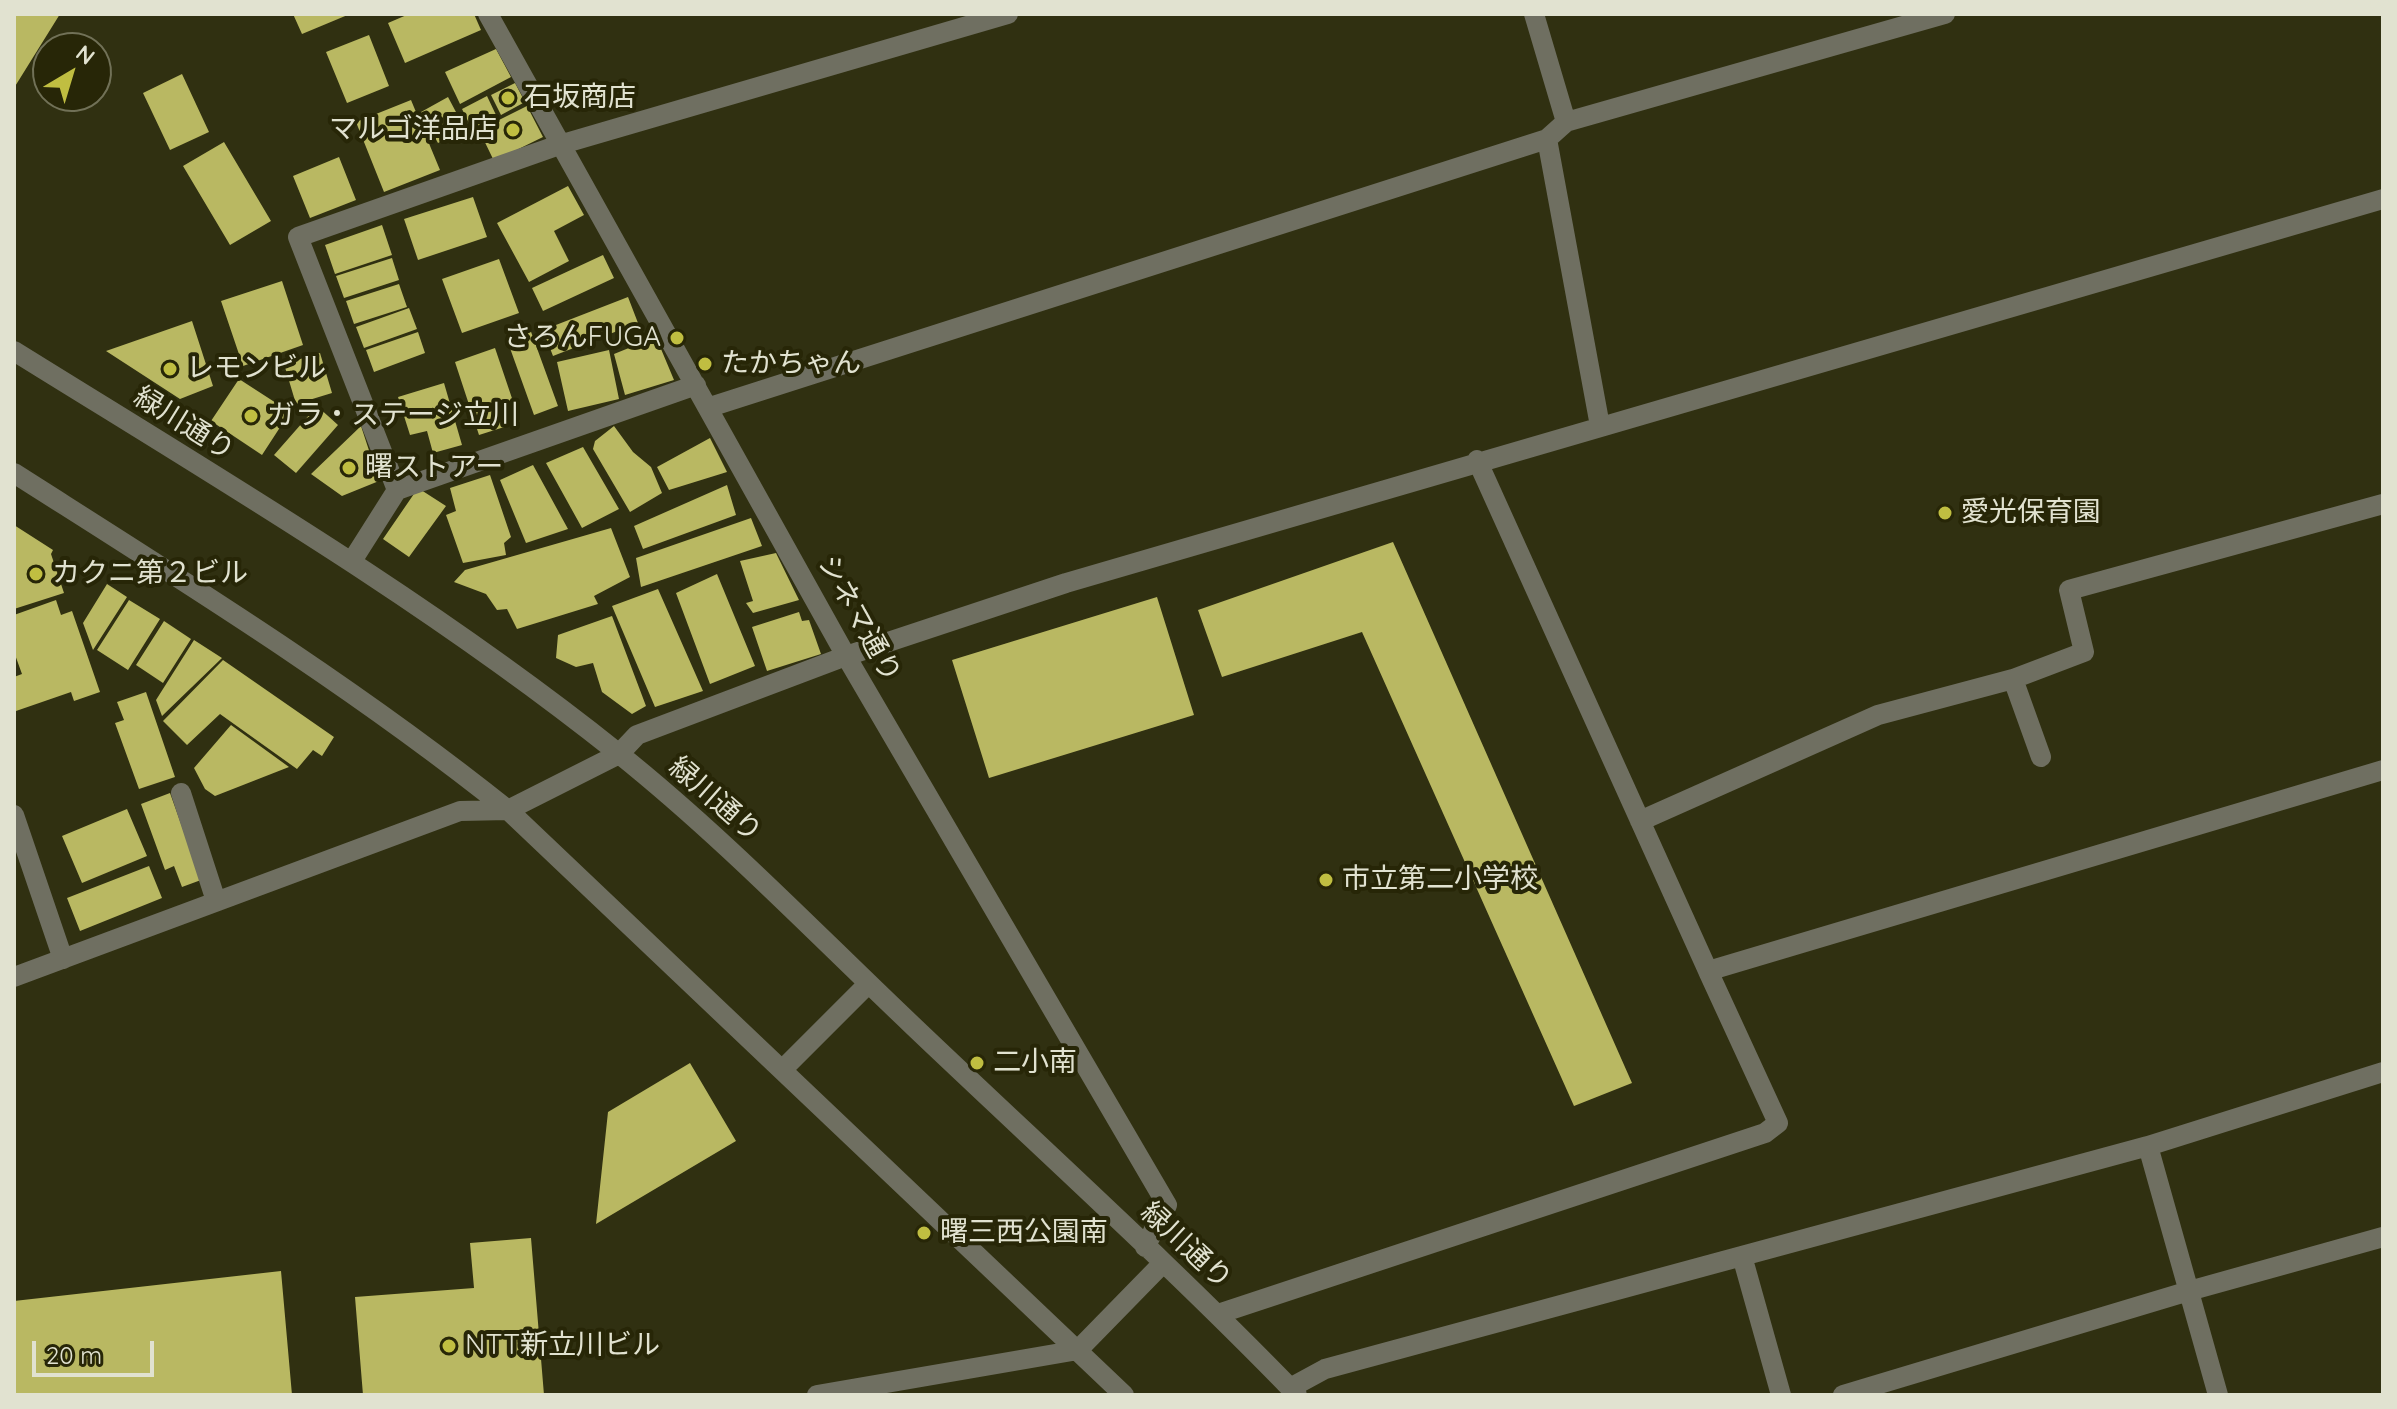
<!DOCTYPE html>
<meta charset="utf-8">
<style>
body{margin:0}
#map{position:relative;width:2397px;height:1409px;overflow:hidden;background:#303011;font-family:Quicksand,sans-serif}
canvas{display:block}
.frame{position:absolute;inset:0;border:16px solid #e1e2d0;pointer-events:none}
.north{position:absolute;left:32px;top:32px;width:80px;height:80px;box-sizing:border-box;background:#272607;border:2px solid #717157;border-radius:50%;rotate:38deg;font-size:22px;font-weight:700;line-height:32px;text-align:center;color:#e1e2d0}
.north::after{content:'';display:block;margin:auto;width:28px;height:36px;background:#c0be41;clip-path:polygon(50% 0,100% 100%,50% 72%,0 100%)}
.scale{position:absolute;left:32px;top:1341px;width:122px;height:36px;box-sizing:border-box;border:4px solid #e1e2d0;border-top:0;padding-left:10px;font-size:24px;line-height:28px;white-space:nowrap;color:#e1e2d0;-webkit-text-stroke:6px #272607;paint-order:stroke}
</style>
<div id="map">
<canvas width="2397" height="1409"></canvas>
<div class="frame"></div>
<div class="north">N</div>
<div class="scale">20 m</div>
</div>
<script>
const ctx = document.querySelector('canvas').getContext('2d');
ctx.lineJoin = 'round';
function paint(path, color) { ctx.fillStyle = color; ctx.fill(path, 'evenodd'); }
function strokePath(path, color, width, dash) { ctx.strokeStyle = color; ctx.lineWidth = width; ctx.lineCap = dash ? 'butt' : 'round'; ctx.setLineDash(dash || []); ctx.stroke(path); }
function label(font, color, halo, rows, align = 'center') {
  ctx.font = font + ' Quicksand,"Noto Sans JP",sans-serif'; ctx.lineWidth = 8; ctx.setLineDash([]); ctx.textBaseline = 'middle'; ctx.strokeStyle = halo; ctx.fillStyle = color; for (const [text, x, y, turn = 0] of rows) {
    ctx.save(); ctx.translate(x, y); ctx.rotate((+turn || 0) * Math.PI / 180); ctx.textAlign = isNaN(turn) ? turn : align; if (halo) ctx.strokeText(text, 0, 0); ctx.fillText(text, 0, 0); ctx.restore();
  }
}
paint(new Path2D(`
 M14,14h46l-46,74z
 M293,14h57l-48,20z
 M409,14h65l7,16 -76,33 -17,-40z
 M369,35l20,51 -42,17 -21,-51z
 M496,49l15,28 -51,27 -15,-32z
 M182,74l27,58 -39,18 -27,-57z
 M515,83l10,19 -24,13 -10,-20z
 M487,96l9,19 -24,14 -10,-20z
 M448,97l17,32 -27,14 -17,-31z
 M411,100l29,70 -56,22 -28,-70z
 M527,106l16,31 -49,24 -15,-31z
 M224,142l47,79 -41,24 -47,-79z
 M339,157l17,43 -46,18 -17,-42z
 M568,186l16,29 -30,16 15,30 -40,21 -32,-59z
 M473,197l14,40 -69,23 -14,-41z
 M382,225l10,30 -57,19 -10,-29z
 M603,255l11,23 -71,33 -11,-23z
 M392,258l7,22 -55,18 -8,-22z
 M499,259l20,54 -57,20 -20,-54z
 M282,281l21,64 -60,21 -22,-65z
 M399,284l8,23 -53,17 -8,-23z
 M628,297l10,26 -85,33 -10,-26z
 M409,308l8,21 -53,19 -8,-21z
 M192,321l21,65 -33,13 -74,-48z
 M530,329l28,77 -24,9 -28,-78z
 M418,332l7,21 -51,19 -8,-22z
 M656,337l18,43 -49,15 -11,-41z
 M495,348l25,74 -41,13 -24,-73z
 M609,350l10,49 -51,12 -11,-49z
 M320,353l12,40 -36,11 -12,-40z
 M239,379l51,33 -28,43 -51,-34z
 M444,383l18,62 -29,8 -6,-22 -17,4 -12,-38z
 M317,406l21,19 -42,48 -22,-18z
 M361,426l18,55 -37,15 -31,-22z
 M614,426l19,26 18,15 11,26 -32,19 -37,-63 2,-8z
 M710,438l17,34 -58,18 -12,-23z
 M583,447l36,62 -37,19 -36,-65z
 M533,465l35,64 -42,14 -26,-63z
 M490,475l21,62 -7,6 2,12 -43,8 -17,-48 10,-4 -6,-23z
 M727,485l9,30 -93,34 -9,-23z
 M418,488l28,18 -37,51 -26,-18z
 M751,518l11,28 -121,41 -5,-29z
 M14,525l39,25 -2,4 13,39 -50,16z
 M611,528l19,49 -36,19 4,8 -81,25 -10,-20 -10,1 -11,-16 -32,-12 11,-12z
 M1393,542l239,541 -58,23 -212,-474 -140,45 -24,-67z
 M776,553l23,47 -46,13 -7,-10 7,-2 -13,-40z
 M717,574l38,92 -45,18 -34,-91z
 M107,584l20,13 -34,53 -10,-27z
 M658,589l45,102 -48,16 -43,-101z
 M1157,597l37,118 -205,63 -37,-118z
 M56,600l5,15 11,-4 28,81 -26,9 -3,-9 -55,19 -2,-34 8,-3 -8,-22v-37z
 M129,600l31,19 -32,51 -31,-20z
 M799,612l3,9 7,-1 12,34 -54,17 -15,-44z
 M612,616l34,90 -14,8 -30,-22 -9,-29 -17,4 -20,-9 2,-23z
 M164,621l27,18 -28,44 -27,-18z
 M194,640l28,18 -60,58 -6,-16z
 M223,660l111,77 -12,19 -9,-6 -16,19 -77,-55 -33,31 -24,-24z
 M146,692l29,85 -36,12 -24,-66 9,-3 -7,-18z
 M231,725l58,42 -74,29 -10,-7 -11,-21z
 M170,793l31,87 -19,7 -8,-21 -9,4 -24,-66z
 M127,809l20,47 -65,27 -20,-47z
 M149,866l13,32 -82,33 -13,-33z
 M690,1063l46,78 -140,83 12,-112z
 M531,1238l13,157h-181l-8,-98 119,-9 -4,-45z
 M281,1271l11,124h-278v-94z`), '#b9b862');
strokePath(new Path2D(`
 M488,14l358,642 321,549 -22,42
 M1534,14l32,108 -19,17 53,287
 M1566,122l379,-108
 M14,351c206,128 415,251 604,402 105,84 197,180 294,272 129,123 261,242 385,370
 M710,407l837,-268
 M1477,460l231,511
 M14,473c168,107 338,212 494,337l616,585
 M397,490l-99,-253 261,-92 449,-131
 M352,561l45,-71 299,-105
 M2013,679l71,-27 -15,-62 314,-86
 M181,793l35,108
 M14,815l49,144
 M1640,821l238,-106 135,-36 28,78
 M14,977l446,-166 48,-1 111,-56 18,-19 209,-79 220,-73 1317,-384
 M782,1070l86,-86
 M2148,1146l70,249
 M1742,1256l39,139
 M1218,1314l547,-181 13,-10 -70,-152 675,-201
 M1290,1388l35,-19 823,-223 235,-74
 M817,1395l261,-45 85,-87
 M1843,1395l346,-104 194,-54`), '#6f6f61', 20);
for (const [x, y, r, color] of [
 [508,98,8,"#c0be41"],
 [513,130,8,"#c0be41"],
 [677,338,8,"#c0be41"],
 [705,364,8,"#c0be41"],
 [170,369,8,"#c0be41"],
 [251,416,8,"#c0be41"],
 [349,468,8,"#c0be41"],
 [1945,513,8,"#c0be41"],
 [36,574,8,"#c0be41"],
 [1326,880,8,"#c0be41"],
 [977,1063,8,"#c0be41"],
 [924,1233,8,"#c0be41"],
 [449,1346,8,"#c0be41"]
]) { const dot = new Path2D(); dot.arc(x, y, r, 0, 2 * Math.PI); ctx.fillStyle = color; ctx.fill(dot); strokePath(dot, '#272607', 3); }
label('28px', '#e1e2d0', '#272607', [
 ["石坂商店",524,98],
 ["マルゴ洋品店",497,130,"right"],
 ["さろんFUGA",661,338,"right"],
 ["たかちゃん",721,364],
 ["レモンビル",186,369],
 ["ガラ・ステージ立川",267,416],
 ["曙ストアー",365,468],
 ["愛光保育園",1961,513],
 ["カクニ第２ビル",52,574],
 ["市立第二小学校",1342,880],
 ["二小南",993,1063],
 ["曙三西公園南",940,1233],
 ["NTT新立川ビル",465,1346]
], 'left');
label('28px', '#e1e2d0', '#272607', [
 ["緑川通り",184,424,32],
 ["シネマ通り",859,619,61],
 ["緑川通り",715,800,41],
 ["緑川通り",1186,1246,43]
]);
</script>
